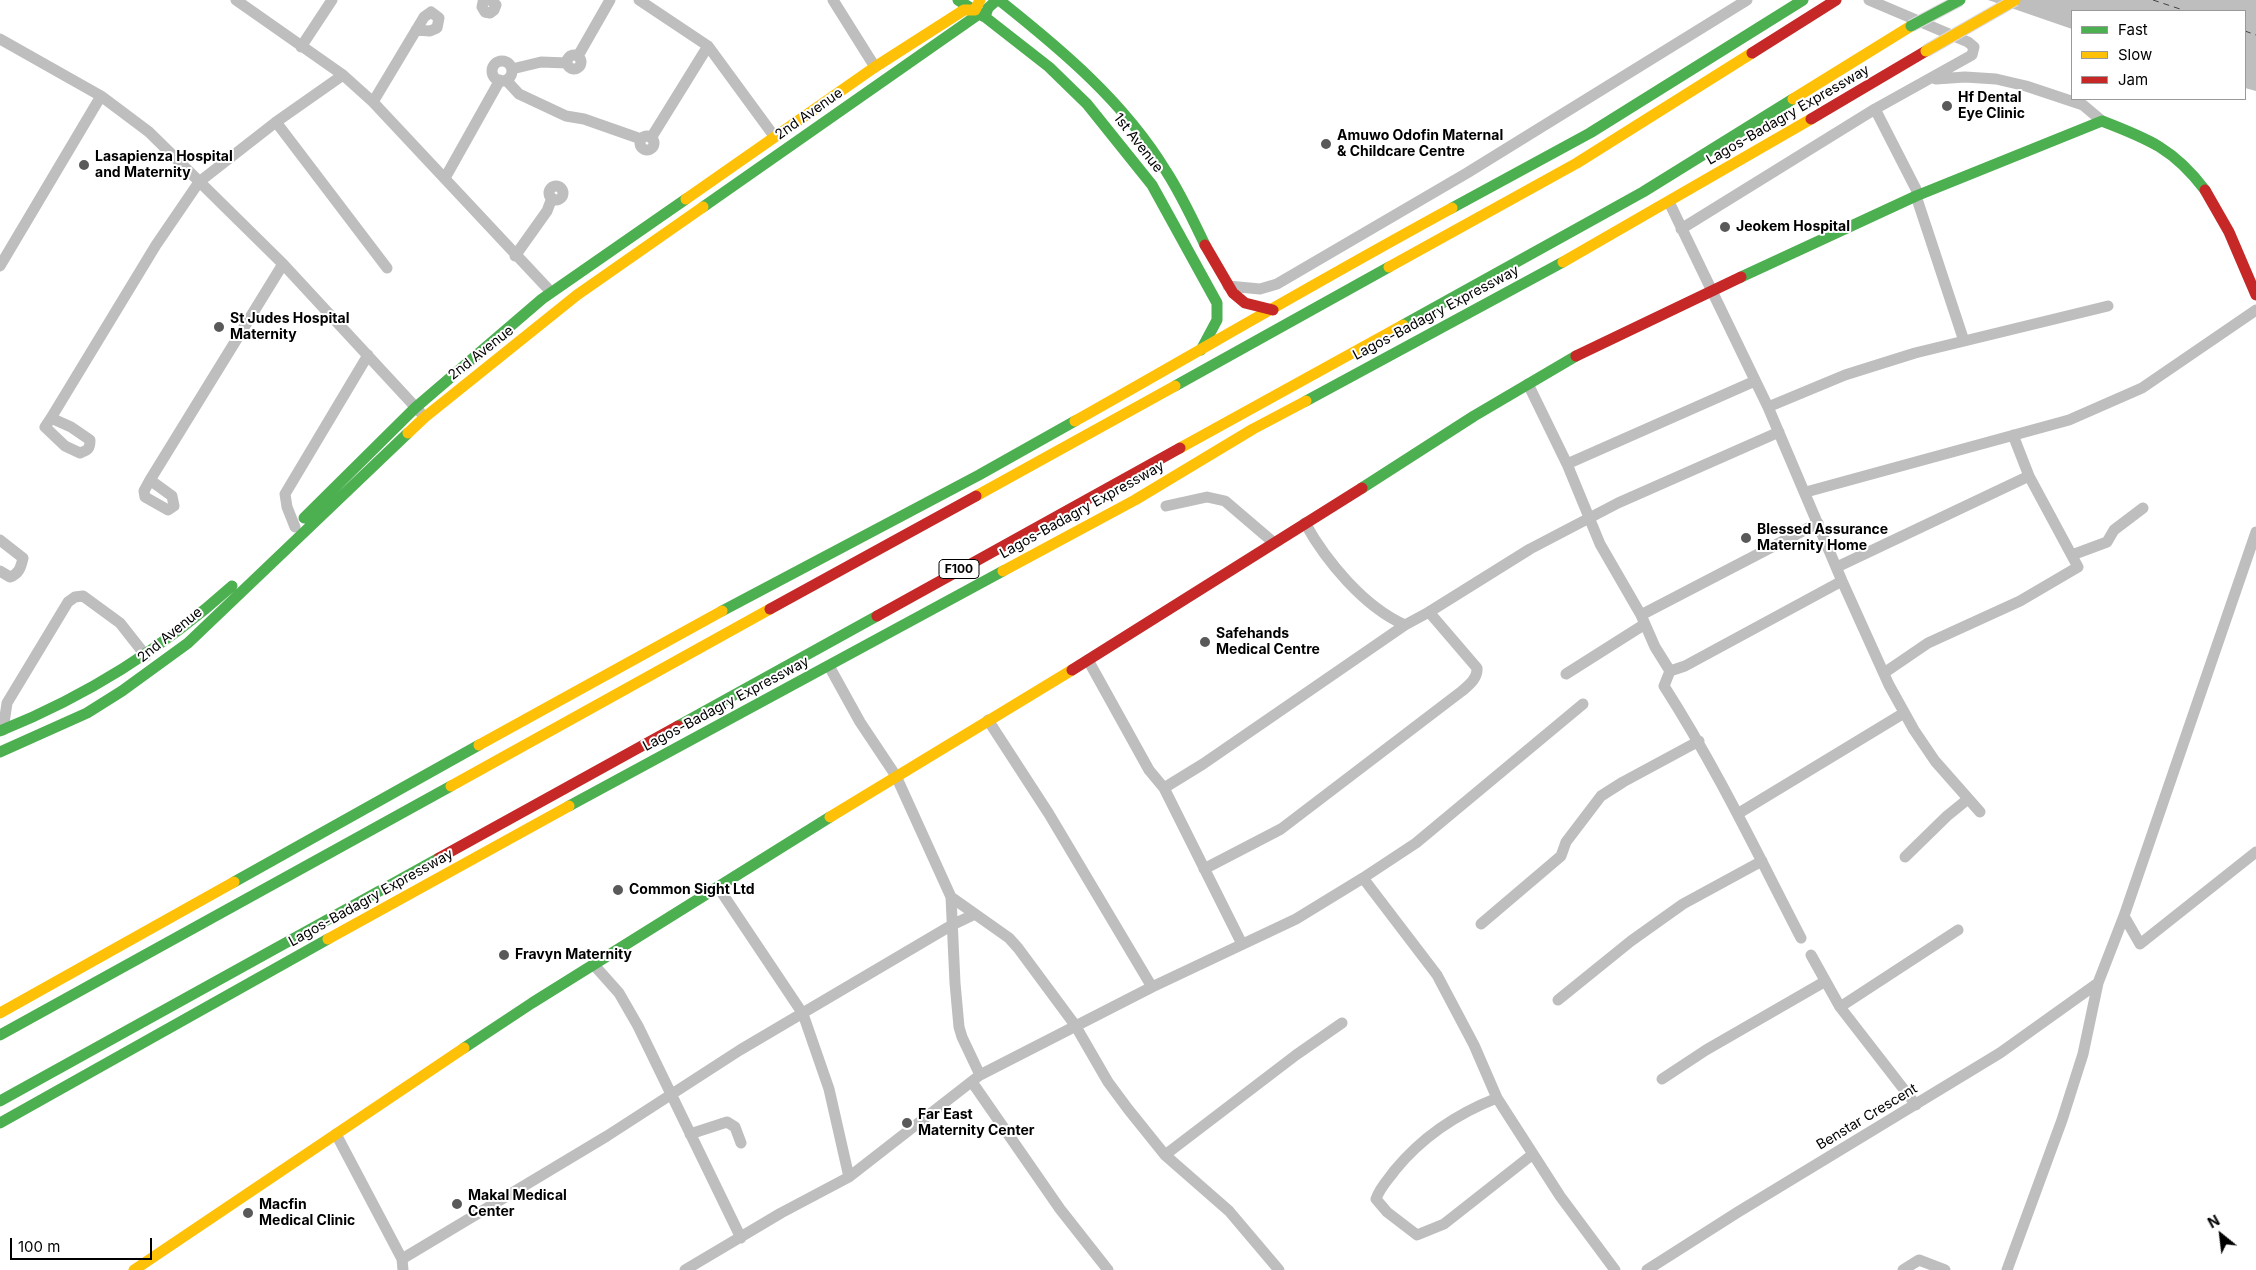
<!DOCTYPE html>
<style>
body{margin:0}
#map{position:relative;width:2256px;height:1270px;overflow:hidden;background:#fff;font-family:Inter,sans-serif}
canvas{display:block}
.legend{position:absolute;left:2071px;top:10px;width:175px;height:90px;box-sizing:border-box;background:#fff;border:1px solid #999;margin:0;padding:6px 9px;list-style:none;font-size:15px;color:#000}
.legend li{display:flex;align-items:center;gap:10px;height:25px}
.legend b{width:25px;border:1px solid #999}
.north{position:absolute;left:2196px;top:1210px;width:50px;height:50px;-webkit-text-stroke:4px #fff;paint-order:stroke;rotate:331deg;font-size:14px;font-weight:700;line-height:20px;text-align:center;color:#000}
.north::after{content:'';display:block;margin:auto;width:18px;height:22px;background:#000;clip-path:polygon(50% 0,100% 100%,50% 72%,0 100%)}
.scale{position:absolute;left:10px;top:1238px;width:142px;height:22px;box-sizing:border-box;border:2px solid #000;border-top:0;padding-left:6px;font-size:15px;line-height:18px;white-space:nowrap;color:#000;-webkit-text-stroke:4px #fff;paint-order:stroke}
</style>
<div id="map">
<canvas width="2256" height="1270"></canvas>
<ul class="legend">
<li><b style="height:6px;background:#4caf50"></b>Fast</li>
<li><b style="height:6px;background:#ffc107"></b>Slow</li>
<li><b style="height:6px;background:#c62828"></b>Jam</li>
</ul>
<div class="north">N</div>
<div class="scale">100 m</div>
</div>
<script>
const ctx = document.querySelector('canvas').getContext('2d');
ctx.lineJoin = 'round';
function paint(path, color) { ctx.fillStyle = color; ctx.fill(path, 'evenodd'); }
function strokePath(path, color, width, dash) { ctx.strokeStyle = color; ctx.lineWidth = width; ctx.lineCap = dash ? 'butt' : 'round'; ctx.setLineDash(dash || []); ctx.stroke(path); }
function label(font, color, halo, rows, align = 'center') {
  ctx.font = font + ' Inter,sans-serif'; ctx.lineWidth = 4; ctx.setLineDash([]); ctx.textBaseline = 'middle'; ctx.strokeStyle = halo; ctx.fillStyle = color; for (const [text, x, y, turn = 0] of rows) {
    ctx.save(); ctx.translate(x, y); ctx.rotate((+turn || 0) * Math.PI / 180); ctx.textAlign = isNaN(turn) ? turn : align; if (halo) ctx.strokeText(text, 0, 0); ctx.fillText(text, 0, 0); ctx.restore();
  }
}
paint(new Path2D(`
 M1988,0h268v91l-11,-3v-77h-173v18z`), '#bebebe');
strokePath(new Path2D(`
 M2153,0l33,11
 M2245,31l11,4`), '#434343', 1, [6, 5]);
strokePath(new Path2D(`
 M236,0l107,75 30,27 178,190
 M487,0l-4,2 -1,5 3,5 5,1 4,-3 2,-5 -5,-5
 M639,0l69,46 66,90
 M833,0l42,67
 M0,39l101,57 48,36 134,132 137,148
 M301,47l31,-47
 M567 62a7 7 0 1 1 14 0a7 7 0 1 1-14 0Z
 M578,56l32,-56
 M492 71a10 10 0 1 1 20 0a10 10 0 1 1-20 0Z
 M512,69l29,-7 26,1
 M1936,79l29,-2 31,2 30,7 57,19 19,16
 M506,80l13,14 47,22 18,3 57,20
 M373,102l51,-85 7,-5 8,6 -2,10 -7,3 -14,-1
 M1875,109l44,86
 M276,122l111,146
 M640 143a7 7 0 1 1 14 0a7 7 0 1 1-14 0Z
 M651,138l57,-92
 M445,178l55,-98
 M549 193a7 7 0 1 1 14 0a7 7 0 1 1-14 0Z
 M1916,196l48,145
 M1669,202l99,205 74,174 47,104 25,45 21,31 45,51
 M1681,229l194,-120 97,-54 2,-8 -6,-5 -99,-42
 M515,256l32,-45 5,-13
 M0,266l101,-170
 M1228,286l32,3 17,-5 190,-111 280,-173
 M1528,384l39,80 33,80 41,71 14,32 15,24 -6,15c52,81 93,167 137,252
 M1768,407l77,-32 70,-22 193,-47
 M51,418l20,9 19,13c0,9 -2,10 -10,13l-15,-7 -20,-19 6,-9 105,-173 43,-63 77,-60 67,-47
 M1567,464l188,-83
 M150,480l22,16 2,10 -6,4 -23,-13 -1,-6 6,-11 133,-216
 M1806,492l263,-72 73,-32 114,-78
 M1166,506l41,-9 18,4 48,41
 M1305,523c21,38 59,84 100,102
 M295,527l-8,-20 -2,-13 83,-139
 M0,540l23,18c-2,9 -4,16 -13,19l-10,-6
 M2072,555l35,-13 7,-12 29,-22
 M1837,567l192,-91
 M1429,612l101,-63 88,-46 161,-71
 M1641,615l177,-92
 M1088,660l61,110 15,18 78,156
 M829,666l31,56 36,54 55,121 58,41 9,10 57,77 33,57 20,27 37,46 64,56 50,59
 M1670,671l15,-5 157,-85
 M1884,673l44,-30 92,-42 58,-34 -49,-91 -16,-41
 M1566,674l79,-50
 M988,720l61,94 103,173
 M3,730l4,-27 61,-101 7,-5 8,-1 37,27 26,33
 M1164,788l39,-24 202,-139 24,-13 48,56c1,10 -8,17 -15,23l-181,138 -77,40
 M1739,813l165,-100
 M1905,857l42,-41 21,-17
 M1363,878l74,97 37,70 23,53 63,98 55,74
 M718,887l85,127 26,75 20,88
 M951,897l4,86 4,44 3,10 18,38
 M2124,916l16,28 116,-92
 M1481,924l80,-68 5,-14 35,-46 22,-14 76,-41
 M1811,955l29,52 76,98
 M594,965l25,28 19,33 103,212
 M1558,1000l73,-59 52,-37 79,-43
 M1840,1007l118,-77
 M1662,1079l44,-29 118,-68
 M972,1082l88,127 48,61
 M1497,1098c-41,16 -74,38 -102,72 -7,10 -15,17 -19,29l11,13 30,23 27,-11 89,-70
 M336,1134l66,125 1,11
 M690,1134l37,-12 8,5 6,16
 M1165,1155l131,-100 46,-32
 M402,1259l205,-123 133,-86 212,-125 23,-11
 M685,1270l96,-57 68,-36 131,-102 172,-88 144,-68 67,-41 53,-35 167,-139
 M1647,1270l91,-58 262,-159 98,-70
 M1903,1270l16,-10 26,10
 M2007,1270l55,-150 21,-66 15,-71 26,-67 132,-384`), '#bebebe', 11);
strokePath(new Path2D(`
 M958,0l27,17 64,50 38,37 65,81 65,118v17l-16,30
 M999,0c63,50 125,102 167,171 15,23 27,49 39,74
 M703,207l276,-193 6,3 3,-9 9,-8
 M1452,208l138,-75 213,-133
 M1741,277l175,-81 186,-75c47,18 72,28 103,69
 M1403,325l240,-133 150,-93
 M1175,386l214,-119
 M1306,401l257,-139
 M1362,488l112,-72 102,-60
 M304,518l111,-110 127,-109 144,-100
 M722,611l257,-136 96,-54
 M678,726l199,-110
 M0,731c87,-35 162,-82 232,-145
 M0,752l87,-39 35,-22 66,-48 220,-210
 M569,806l434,-235
 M234,882l245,-137
 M0,1035l451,-249
 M464,1048l68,-45 298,-186
 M0,1101l439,-243
 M0,1123l328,-184`), '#4caf50', 11);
strokePath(new Path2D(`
 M1793,99l118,-73
 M686,199l189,-132 89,-57h11l5,-10
 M1563,262l248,-143
 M1389,267l188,-104 175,-110
 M1075,421c126,-71 250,-144 377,-213
 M408,433l17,-16 152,-122 126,-88
 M1180,448l223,-123
 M976,496l199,-110
 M1003,571l132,-71 118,-71 53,-28
 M479,745l243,-134
 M451,786l319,-177
 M830,817l242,-147
 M328,939l241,-133
 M0,1013l234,-131
 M134,1270l330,-222`), '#ffc107', 11);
strokePath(new Path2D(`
 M1752,53l84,-53
 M1811,119l115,-68
 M2205,190l24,42 27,63
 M1205,245l28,48 12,10 28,7
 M1576,356l165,-79
 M770,609l206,-113
 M877,616l303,-168
 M1072,670l290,-182
 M439,858l239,-132`), '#c62828', 11);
const fastBridge = new Path2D(`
 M1911,26l49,-26`);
const slowBridge = new Path2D(`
 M1926,51l89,-51`);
strokePath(fastBridge, '#dbdbdb', 13, []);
strokePath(slowBridge, '#dbdbdb', 13, []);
strokePath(fastBridge, '#4caf50', 11);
strokePath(slowBridge, '#ffc107', 11);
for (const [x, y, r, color] of [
 [1947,106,6,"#595959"],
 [1326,144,6,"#595959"],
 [84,165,6,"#595959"],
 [1725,227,6,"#595959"],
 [219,327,6,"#595959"],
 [1746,538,6,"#595959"],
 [1205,642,6,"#595959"],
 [618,890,6,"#595959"],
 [504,955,6,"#595959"],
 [907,1123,6,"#595959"],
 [457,1204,6,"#595959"],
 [248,1213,6,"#595959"]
]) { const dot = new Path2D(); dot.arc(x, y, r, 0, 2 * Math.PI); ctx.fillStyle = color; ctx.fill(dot); strokePath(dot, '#fff', 2); }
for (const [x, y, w] of [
 [959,569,40]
]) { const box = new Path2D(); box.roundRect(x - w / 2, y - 9.5, w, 19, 4); ctx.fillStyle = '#fff'; ctx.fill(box); strokePath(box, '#000', 1); }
label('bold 12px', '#000', null, [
 ["F100",959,569]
]);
label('bold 14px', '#000', '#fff', [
 ["Hf Dental",1958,98],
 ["Eye Clinic",1958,114],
 ["Amuwo Odofin Maternal",1337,136],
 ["& Childcare Centre",1337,152],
 ["Lasapienza Hospital",95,157],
 ["and Maternity",95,173],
 ["Jeokem Hospital",1736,227],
 ["St Judes Hospital",230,319],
 ["Maternity",230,335],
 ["Blessed Assurance",1757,530],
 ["Maternity Home",1757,546],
 ["Safehands",1216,634],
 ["Medical Centre",1216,650],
 ["Common Sight Ltd",629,890],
 ["Fravyn Maternity",515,955],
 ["Far East",918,1115],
 ["Maternity Center",918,1131],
 ["Makal Medical",468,1196],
 ["Center",468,1212],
 ["Macfin",259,1205],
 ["Medical Clinic",259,1221]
], 'left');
label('14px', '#000', '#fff', [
 ["2nd Avenue",809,114,-35],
 ["Lagos-Badagry Expressway",1788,115,-30],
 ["1st Avenue",1138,143,52],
 ["Lagos-Badagry Expressway",1436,313,-28],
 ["2nd Avenue",481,353,-38],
 ["Lagos-Badagry Expressway",1082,510,-29],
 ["2nd Avenue",170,635,-39],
 ["Lagos-Badagry Expressway",726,704,-28],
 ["Lagos-Badagry Expressway",371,898,-29],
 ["Benstar Crescent",1867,1117,-31]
]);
</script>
